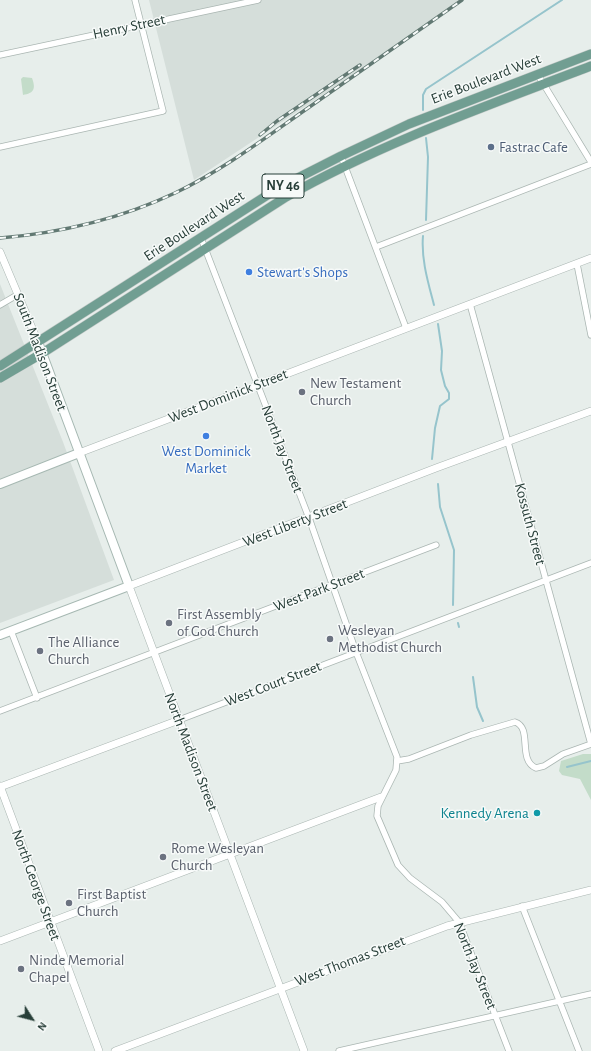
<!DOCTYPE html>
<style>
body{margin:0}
#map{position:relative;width:591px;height:1051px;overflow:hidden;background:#e7eeeb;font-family:"Alegreya Sans",sans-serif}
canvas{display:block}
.north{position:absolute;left:12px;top:999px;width:40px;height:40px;-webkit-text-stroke:3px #f7faf9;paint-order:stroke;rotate:126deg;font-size:11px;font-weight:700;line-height:16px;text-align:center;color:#273e38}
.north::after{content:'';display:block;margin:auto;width:14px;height:18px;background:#273e38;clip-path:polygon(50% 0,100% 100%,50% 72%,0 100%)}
</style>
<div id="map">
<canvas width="591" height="1051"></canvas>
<div class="north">N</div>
</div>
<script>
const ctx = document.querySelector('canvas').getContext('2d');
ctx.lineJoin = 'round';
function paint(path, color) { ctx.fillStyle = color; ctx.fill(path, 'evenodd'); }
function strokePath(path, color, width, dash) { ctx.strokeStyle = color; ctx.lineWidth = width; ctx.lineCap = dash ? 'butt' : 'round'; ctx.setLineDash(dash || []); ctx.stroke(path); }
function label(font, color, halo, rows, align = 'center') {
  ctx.font = font + ' "Alegreya Sans",sans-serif'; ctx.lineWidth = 3; ctx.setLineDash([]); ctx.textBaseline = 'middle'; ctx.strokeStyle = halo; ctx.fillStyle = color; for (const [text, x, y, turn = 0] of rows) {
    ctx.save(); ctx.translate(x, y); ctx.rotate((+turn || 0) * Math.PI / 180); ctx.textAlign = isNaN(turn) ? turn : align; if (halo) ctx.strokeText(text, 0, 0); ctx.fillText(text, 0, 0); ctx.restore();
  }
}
paint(new Path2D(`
 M149,0h311l-101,71 -165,109z
 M0,284l63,158 51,138 -114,43z`), '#d5deda');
paint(new Path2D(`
 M23,77l9,1c4,11 2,15 -9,17l-2,-16z
 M583,754h8v46l-11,-21 -18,-4 -3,-4 2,-10z`), '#c3dcc9');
strokePath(new Path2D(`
 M423,110v-15l3,-6 136,-89
 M426,138l2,19 -2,63
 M423,236c-2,23 5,46 11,69
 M432,459l3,-31 5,-22 9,-7v-6l-4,-7 -4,-16 1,-19 -4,-27
 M438,484l2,23 14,43 -1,55
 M458,623l1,4
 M473,677l4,30 6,14
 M567,767l24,-6`), '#96c4cc', 2);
const minor = new Path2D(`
 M0,55l258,-55
 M538,75l53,87
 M0,147l163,-36 -28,-111
 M341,156l65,172
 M201,238l108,280 47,134 41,105 -1,13 -18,36 -1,10 21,49 12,13 32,24 17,20 50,129
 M376,247l215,-83
 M577,264l14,71
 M0,305l17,-10
 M11,631l26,67
 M0,711l436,-166
 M179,720l412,-157
 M397,761l12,-2 62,-24 44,-13c18,6 2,38 21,46l8,-2 19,-12 28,-10 -121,-440
 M522,906l57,145
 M339,1051l252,-57`);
const tertiary = new Path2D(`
 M0,252l38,90
 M79,453l512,-195
 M0,786l99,265
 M0,787l179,-67
 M0,941l381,-144
 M115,1051l332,-125 144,-36
 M304,1051l-175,-465 307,-118 155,-57`);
const secondary = new Path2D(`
 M0,484l79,-31
 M0,635l129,-49 -91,-244`);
const primary = new Path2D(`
 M0,366l280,-179 61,-31 68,-32 182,-70
 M0,378l41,-24 245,-157c97,-55 201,-91 305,-131`);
strokePath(minor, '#aab6b2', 7);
strokePath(tertiary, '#aab6b2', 8);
strokePath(secondary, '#a6b8b2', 10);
strokePath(primary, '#c3c9c7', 10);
strokePath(minor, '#fff', 5.5);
strokePath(tertiary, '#fff', 7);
strokePath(secondary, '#fff', 8);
strokePath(primary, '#719e92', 9);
const rail = new Path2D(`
 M260,135l17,-14 83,-56
 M0,238c60,-5 120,-19 175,-45 48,-23 90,-55 133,-85 51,-36 103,-72 154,-108`);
strokePath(rail, '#627973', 3.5);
strokePath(rail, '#f7faf9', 2, [6]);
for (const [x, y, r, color] of [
 [491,147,4,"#5c6f8a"],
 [249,272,4,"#3f7fe0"],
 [302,392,4,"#6b7280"],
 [206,436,4,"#3f7fe0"],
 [169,623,4,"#6b7280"],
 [330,639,4,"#6b7280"],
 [40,651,4,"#6b7280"],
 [537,813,4,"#0f9aa8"],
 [163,857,4,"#6b7280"],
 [69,903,4,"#6b7280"],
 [21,969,4,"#6b7280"]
]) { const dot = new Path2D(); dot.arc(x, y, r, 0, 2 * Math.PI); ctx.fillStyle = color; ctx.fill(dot); strokePath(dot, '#f7faf9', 1.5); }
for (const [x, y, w] of [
 [283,186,42]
]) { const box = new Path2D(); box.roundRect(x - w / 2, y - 12, w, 24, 3); ctx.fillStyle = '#f7faf9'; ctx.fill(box); strokePath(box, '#273e38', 1); }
label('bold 14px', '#273e38', null, [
 ["NY 46",283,186]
]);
label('15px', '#273e38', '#f7faf9', [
 ["Henry Street",129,27,-12],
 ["Erie Boulevard West",486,79,-21],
 ["Erie Boulevard West",194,226,-33],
 ["South Madison Street",40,352,69],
 ["West Dominick Street",228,396,-21],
 ["North Jay Street",282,449,69],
 ["West Liberty Street",295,523,-21],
 ["Kossuth Street",530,524,75],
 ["West Park Street",319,590,-21],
 ["West Court Street",273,684,-21],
 ["North Madison Street",191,752,69],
 ["North George Street",36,885,70],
 ["West Thomas Street",350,961,-21],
 ["North Jay Street",475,966,68]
]);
label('15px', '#4e5e75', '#f7faf9', [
 ["Fastrac Cafe",499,147]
], 'left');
label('15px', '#366cbe', '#f7faf9', [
 ["Stewart's Shops",257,272],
 ["West Dominick",206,451,"center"],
 ["Market",206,468,"center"]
], 'left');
label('15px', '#5b616d', '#f7faf9', [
 ["New Testament",310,383],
 ["Church",310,400],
 ["First Assembly",177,614],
 ["of God Church",177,631],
 ["Wesleyan",338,630],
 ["Methodist Church",338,647],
 ["The Alliance",48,642],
 ["Church",48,659],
 ["Rome Wesleyan",171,848],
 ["Church",171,865],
 ["First Baptist",77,894],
 ["Church",77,911],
 ["Ninde Memorial",29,960],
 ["Chapel",29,977]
], 'left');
label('15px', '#0d838f', '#f7faf9', [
 ["Kennedy Arena",529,813]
], 'right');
</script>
